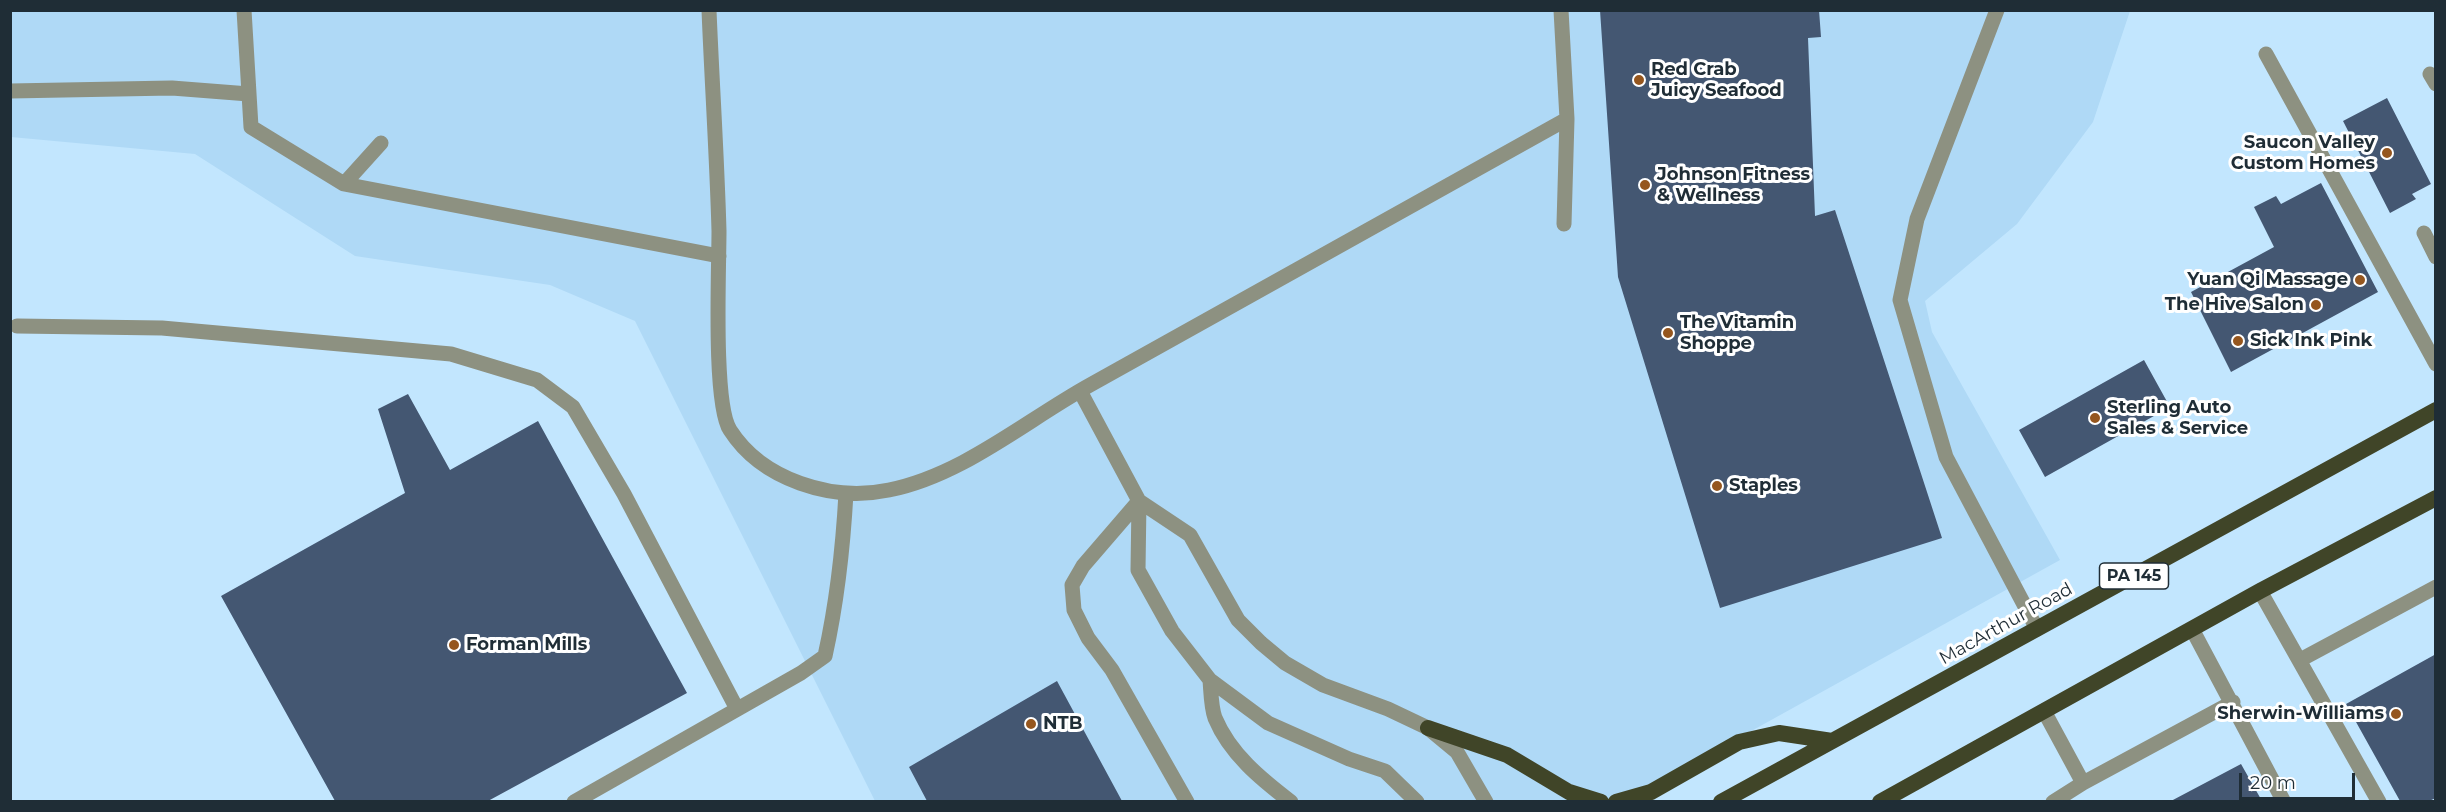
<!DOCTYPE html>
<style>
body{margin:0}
#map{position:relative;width:2446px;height:812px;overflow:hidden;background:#c2e6fe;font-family:Montserrat,sans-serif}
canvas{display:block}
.frame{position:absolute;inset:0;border:12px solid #1f2d36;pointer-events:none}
.scale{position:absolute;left:2239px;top:773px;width:116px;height:27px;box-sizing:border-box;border:3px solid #1f2d36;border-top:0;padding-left:8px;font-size:18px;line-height:21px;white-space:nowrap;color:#1f2d36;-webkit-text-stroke:4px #fff;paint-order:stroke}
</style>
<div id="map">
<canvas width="2446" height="812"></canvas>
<div class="frame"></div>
<div class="scale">20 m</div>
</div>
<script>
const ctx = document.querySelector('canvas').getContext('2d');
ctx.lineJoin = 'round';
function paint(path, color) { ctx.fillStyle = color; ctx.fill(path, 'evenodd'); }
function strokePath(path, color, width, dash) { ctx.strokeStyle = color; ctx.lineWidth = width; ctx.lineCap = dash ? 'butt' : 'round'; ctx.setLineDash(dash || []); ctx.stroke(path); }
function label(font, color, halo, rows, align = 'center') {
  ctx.font = font + ' Montserrat,sans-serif'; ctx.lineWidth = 6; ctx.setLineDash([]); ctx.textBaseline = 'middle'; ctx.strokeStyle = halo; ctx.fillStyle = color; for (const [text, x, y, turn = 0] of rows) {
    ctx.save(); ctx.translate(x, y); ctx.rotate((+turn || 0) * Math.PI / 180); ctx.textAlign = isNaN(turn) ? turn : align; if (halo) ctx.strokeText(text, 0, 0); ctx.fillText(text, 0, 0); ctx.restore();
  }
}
paint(new Path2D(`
 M10,11h2120l-37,111 -76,102 -92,77 7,31 128,228 -435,241h-750l-240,-480 -85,-36 -195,-29 -160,-102 -184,-17z`), '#afd9f6');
paint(new Path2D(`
 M1600,10h219l2,27 -13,1 7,178 20,-6 107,328 -222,70 -102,-331z
 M2387,98l44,86 -19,10 4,5 -26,14 -47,-92z
 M2321,183l57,109 -147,80 -40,-80 83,-45 -20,-40 22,-11 5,8z
 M2144,360l26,47 -125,70 -26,-47z
 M408,394l42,76 88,-49 149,272 -199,108h-153l-114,-205 184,-103 -27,-84z
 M2436,654v144l-7,3h-29l-54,-97z
 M1057,681l65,120h-195l-18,-34z
 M2241,764l21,37h-91z`), '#445772');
strokePath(new Path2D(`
 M244,10l7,117 93,57 375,72
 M709,10c3,74 8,148 10,221 0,39 -6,173 11,199 32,50 102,72 159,60 74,-15 136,-69 201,-105 159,-88 318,-177 477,-266l-6,-109
 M1997,10l-80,209 -17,81 46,157 91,172
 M2266,54l170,310
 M2430,74l6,10
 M10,91l162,-3 77,6
 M344,184l37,-41
 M1564,224l3,-105
 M2424,233l12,24
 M17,326l145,2 289,26 86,26 36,27 51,87 113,215
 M1080,391l59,110 51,34 48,85 23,23 24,20 38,22 65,24 40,19 29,24 29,50
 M1139,501l-1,69 34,61 38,49 58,43 81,36 36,12 32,31
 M1139,501l-56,65 -11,19 2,25 14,28 24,32 75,132
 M2260,591l119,211
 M2192,629l92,173
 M2300,660l136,-73
 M1210,680c1,12 1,27 5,38 15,36 46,61 76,84
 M2044,711l39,72 150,-81
 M574,802l227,-129 24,-17c12,-54 18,-108 21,-163
 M2053,802l30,-19`), '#8d9181', 15);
strokePath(new Path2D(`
 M1428,728l79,27 62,37 32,10
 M1616,802l35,-10 88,-50 40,-9 53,8
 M1721,802l715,-392
 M1880,802l380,-211 176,-93`), '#404528', 16);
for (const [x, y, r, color] of [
 [1639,80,6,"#95561e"],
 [2387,153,6,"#95561e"],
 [1645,185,6,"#95561e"],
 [2360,280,6,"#95561e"],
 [2316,305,6,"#95561e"],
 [1668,333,6,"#95561e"],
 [2238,341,6,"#95561e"],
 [2095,418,6,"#95561e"],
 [1717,486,6,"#95561e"],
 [454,645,6,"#95561e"],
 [2396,714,6,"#95561e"],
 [1031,724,6,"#95561e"]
]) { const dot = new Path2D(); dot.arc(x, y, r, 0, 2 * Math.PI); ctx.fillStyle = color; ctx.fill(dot); strokePath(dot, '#fff', 2); }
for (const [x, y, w] of [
 [2134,576,69]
]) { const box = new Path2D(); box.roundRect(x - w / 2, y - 13, w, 26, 4.5); ctx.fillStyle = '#fff'; ctx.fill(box); strokePath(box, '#1f2d36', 1.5); }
label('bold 16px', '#1f2d36', null, [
 ["PA 145",2134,576]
]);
label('bold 18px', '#1f2d36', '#fff', [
 ["Red Crab",1651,70],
 ["Juicy Seafood",1651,91],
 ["Saucon Valley",2375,143,"right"],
 ["Custom Homes",2375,164,"right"],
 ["Johnson Fitness",1657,175],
 ["& Wellness",1657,196],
 ["Yuan Qi Massage",2348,280,"right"],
 ["The Hive Salon",2304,305,"right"],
 ["The Vitamin",1680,323],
 ["Shoppe",1680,344],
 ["Sick Ink Pink",2250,341],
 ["Sterling Auto",2107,408],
 ["Sales & Service",2107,429],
 ["Staples",1729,486],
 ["Forman Mills",466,645],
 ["Sherwin-Williams",2384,714,"right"],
 ["NTB",1043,724]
], 'left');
label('18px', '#1f2d36', '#fff', [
 ["MacArthur Road",2006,624,-29]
]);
</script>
